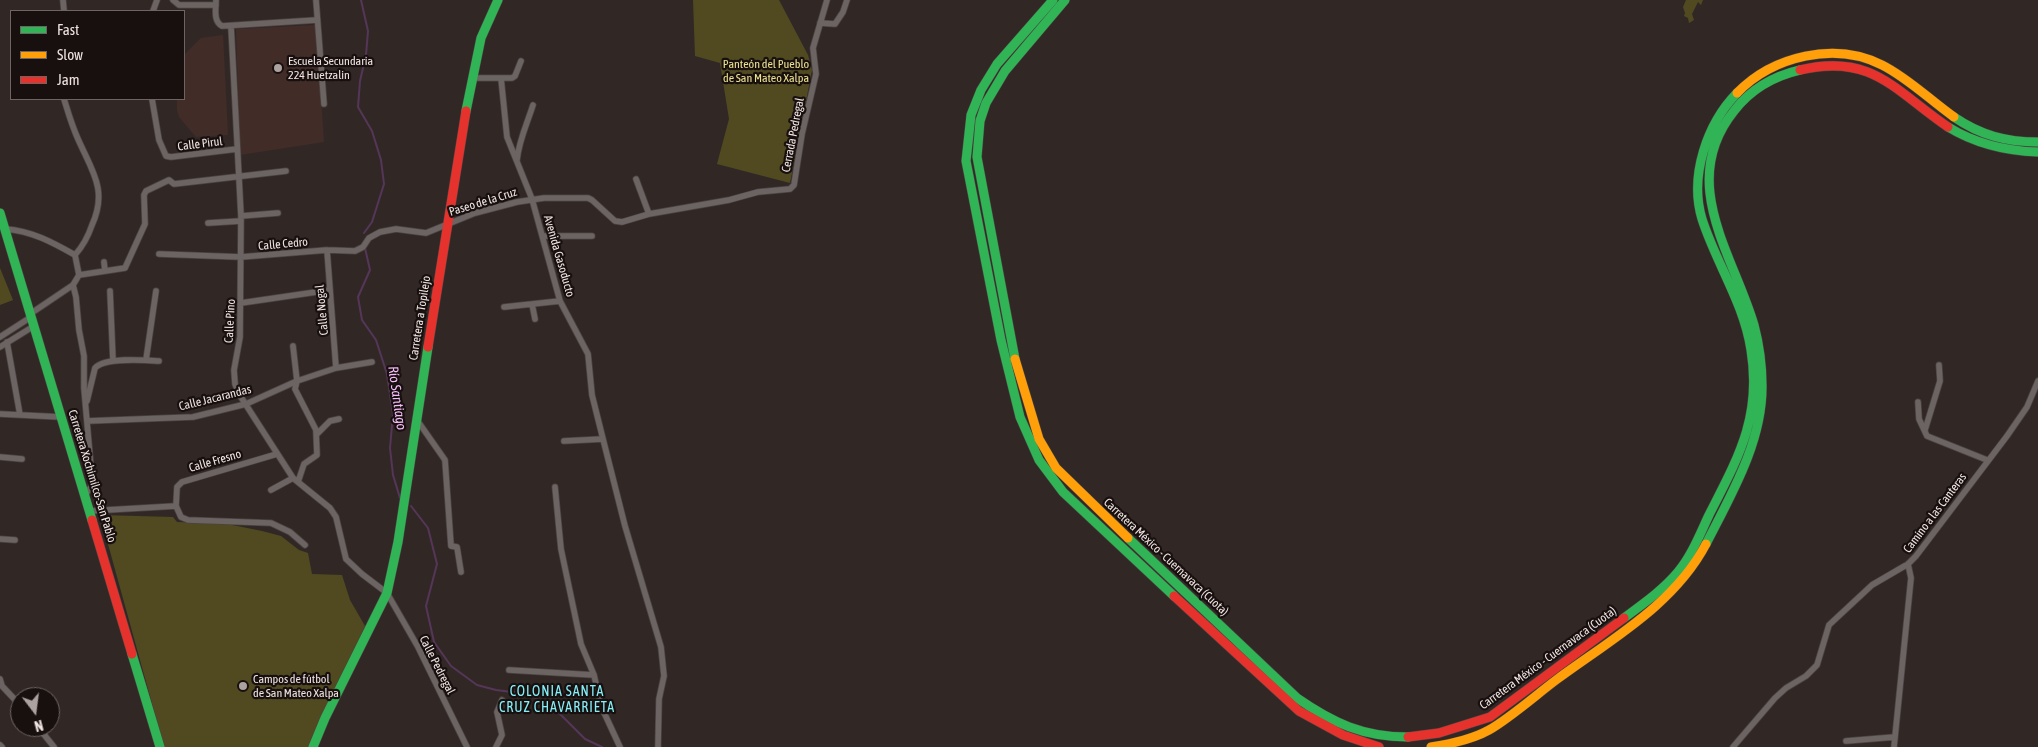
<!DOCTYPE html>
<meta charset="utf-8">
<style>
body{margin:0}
#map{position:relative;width:2038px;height:747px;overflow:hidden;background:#312826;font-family:"Asap Condensed",sans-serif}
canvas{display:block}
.legend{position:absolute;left:10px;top:10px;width:175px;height:90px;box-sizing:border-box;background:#18100f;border:1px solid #6e6563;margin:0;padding:6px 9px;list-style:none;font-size:15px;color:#efe4e1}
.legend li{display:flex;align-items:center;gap:10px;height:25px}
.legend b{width:25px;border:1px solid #6e6563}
.north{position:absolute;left:10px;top:687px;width:50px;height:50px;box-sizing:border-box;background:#18100f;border:1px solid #6e6563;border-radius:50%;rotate:165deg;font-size:14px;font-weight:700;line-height:20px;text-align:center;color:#efe4e1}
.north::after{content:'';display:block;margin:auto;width:18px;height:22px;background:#aca2a0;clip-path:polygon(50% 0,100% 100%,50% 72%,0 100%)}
</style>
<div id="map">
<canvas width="2038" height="747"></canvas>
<ul class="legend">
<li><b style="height:6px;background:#30b455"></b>Fast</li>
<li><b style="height:6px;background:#ff9f0a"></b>Slow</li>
<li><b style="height:6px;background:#e5322d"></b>Jam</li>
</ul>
<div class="north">N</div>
</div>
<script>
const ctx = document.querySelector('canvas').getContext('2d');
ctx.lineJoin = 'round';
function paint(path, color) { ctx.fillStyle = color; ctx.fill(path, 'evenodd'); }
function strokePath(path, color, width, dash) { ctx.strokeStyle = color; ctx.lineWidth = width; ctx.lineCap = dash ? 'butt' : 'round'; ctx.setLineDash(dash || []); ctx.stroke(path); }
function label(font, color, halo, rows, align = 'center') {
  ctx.font = font + ' "Asap Condensed",sans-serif'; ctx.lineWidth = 4.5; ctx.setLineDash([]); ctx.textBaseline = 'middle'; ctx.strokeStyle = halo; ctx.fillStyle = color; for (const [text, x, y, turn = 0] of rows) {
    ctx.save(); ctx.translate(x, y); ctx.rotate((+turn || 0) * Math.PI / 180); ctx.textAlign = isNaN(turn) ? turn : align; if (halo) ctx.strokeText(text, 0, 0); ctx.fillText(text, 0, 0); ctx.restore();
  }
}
paint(new Path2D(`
 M316,25l8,117 -84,13 -4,-126z
 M223,35l5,100 -32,2 -17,-20 -2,-7v-11h7v-44l17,-17z`), '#412c28');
paint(new Path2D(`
 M693,0h86l29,55 4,15 -22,113 -73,-19 12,-45 -9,-56 -25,-7z
 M1686,0h17l-2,5 -3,-3 -6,12 2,6 -5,3 -1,-5 -4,-2 1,-3 -2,-6z
 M0,268l13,32 -13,5z
 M100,515l73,2 4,5 50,2 35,7 19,5 18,14 9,3 4,21 30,1 8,25 15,26 -52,121h-149z`), '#514a21');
strokePath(new Path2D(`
 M361,0l7,31 -2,24 -6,26 -2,26 14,24 9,29 3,24 -12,38 -8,11
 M365,248l5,22 -12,27 4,23 14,20 11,34 6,40 -3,34 3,27 7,23
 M411,506l17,22 9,36 -11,42 8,36 17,24 26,19 19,5 32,4 27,15 30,30 17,8`), '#553658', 2);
const street = new Path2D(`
 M63,0l1,11
 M173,0l6,5h37
 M216,0c0,9 -3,21 6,26l95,-6
 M316,0l8,104
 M153,11l4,-11
 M820,23l15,1 8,-12 4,-12
 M231,26l10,190 -1,121 -6,33 1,14 4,10 54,84 37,30 6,9 10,42 16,15 25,19 31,54 49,100
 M472,78h40l3,-2 6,-15
 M501,78l6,59 25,62 28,102 28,53 4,41 11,44 22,87 36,121 3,29 -5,23 -1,48
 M64,99c4,13 8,27 14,40 14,32 30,51 14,86 -4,12 -9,21 -17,30l4,20
 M152,99l7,41 7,16 5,1 66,-8
 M517,160c2,-20 10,-36 16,-55
 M636,179l13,35
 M241,216l37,-3
 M208,223l33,-2
 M5,229c27,2 47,13 70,26
 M543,236h49
 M327,250l9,118
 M159,254l82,3 86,-7 28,1 8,-4 6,-9 11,-6 16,-3 30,4 49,-20 42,-11 27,-4h44l4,2 23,21 7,1 27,-8 80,-14 29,-8 32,-3 4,-4 8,-51 14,-60 -3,-26 14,-48
 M104,262l1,9
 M73,285l3,12 3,33 5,26v32l8,91 -1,8 -6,8
 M110,291l3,70
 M241,303l89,-13
 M532,304l3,15
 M504,307l56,-6
 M30,314l43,-29 6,-10 46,-7 20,-44 -1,-29 2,-4 23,-11 5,4 112,-13
 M0,337l31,-20
 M7,342l13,73
 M293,346l4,35 -2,8 21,41 1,25 -13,9 -6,18
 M0,347l34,-21
 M146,360l10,-69
 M87,401l8,-33c10,-11 49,-8 64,-7
 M1918,402l1,17 8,17 60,24
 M0,414l61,3
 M417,420l28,40 6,86 6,1 4,25
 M87,421l106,-4 53,-13 51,-23 39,-13 36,-6
 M1925,430l15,-49 -1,-16
 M317,434l13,-13 9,-2
 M564,441l39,-2
 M0,457l22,2
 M555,487l6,62 20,95 13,31 7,31 19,41
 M271,490l22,-12
 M176,506l5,11 7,3 83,3 19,9 15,13
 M89,511l87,-5 1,-19 5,-5 95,-28
 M0,539l15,1
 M509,670l85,5
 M0,679l2,7 18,19
 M38,727l16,20
 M1846,741l49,-4
 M0,745l2,2
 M496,747l6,-12 -5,-23 5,-12
 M1733,747l42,-49 11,-10 20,-12 11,-11 12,-40 43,-40 36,-21 8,-8 91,-120 20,-29 11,-26
 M1894,747l17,-169 -3,-14`);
const fast = new Path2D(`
 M1053,0l-56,64 -16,26 -10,25 -5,46 35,179 19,77 19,43 24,32 111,104
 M466,111l15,-73 17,-38
 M1954,117c26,18 52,25 84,25
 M1948,127c28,17 57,24 90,25
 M0,213l92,307
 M1015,359l-38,-202 3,-36 6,-18 19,-32 60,-71
 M1128,538l169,160c36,25 66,39 111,39
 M1706,544c25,-49 57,-103 56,-159 0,-20 -3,-41 -8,-60 -21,-71 -77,-143 -20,-214 16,-21 40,-35 66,-41
 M1624,618c19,-14 39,-28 54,-46 14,-17 22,-38 31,-57 29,-57 53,-98 42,-165 -7,-47 -35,-87 -49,-131 -13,-43 5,-95 35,-126
 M132,654l28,93
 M313,747l12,-29 62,-125 11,-51 30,-195`);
const slow = new Path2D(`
 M1737,93c36,-37 98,-52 145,-28 26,13 48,35 72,52
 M1015,359l24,80 17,29 72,70
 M1431,747c20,-3 40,-7 58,-17 21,-12 47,-35 67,-50 54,-40 118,-75 150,-136`);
const jam = new Path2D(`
 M1800,70c72,-17 94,20 148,57
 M428,347l38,-236
 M92,520l40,134
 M1174,596l125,115 44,24 36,12
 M1408,737l31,-4 51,-16 134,-99`);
strokePath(street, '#4b4442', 7);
strokePath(fast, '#4b4442', 10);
strokePath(slow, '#4b4442', 10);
strokePath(jam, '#4b4442', 10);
strokePath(street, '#6b6462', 5.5);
strokePath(fast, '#30b455', 9);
strokePath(slow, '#ff9f0a', 9);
strokePath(jam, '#e5322d', 9);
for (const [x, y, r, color] of [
 [278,68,5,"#aca2a0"],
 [243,686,5,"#aca2a0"]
]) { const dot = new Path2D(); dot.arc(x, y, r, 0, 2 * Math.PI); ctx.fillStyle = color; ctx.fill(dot); strokePath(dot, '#18100f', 2); }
label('12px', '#efe4e1', '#18100f', [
 ["Escuela Secundaria",288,61],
 ["224 Huetzalin",288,75],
 ["Campos de fútbol",253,679],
 ["de San Mateo Xalpa",253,693]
], 'left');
label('12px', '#ede18e', '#18100f', [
 ["Panteón del Pueblo",766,64],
 ["de San Mateo Xalpa",766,78]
]);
label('12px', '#efe4e1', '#18100f', [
 ["Cerrada Pedregal",793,135,-79],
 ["Calle Pirul",200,144,-7],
 ["Paseo de la Cruz",483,202,-17],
 ["Calle Cedro",283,244,-5],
 ["Avenida Gasoducto",559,256,74],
 ["Calle Nogal",322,310,-95],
 ["Carretera a Topilejo",420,318,-81],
 ["Calle Pino",230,321,-87],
 ["Calle Jacarandas",215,398,-14],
 ["Calle Fresno",215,461,-16],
 ["Carretera Xochimilco-San Pablo",92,476,73],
 ["Camino a las Canteras",1935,513,-53],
 ["Carretera México - Cuernavaca (Cuota)",1166,557,43],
 ["Carretera México - Cuernavaca (Cuota)",1548,658,-36],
 ["Calle Pedregal",437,665,63]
]);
label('italic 14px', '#f5bcfa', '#18100f', [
 ["Río Santiago",397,398,82]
]);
ctx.letterSpacing = '1px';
label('14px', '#85f0fa', '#18100f', [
 ["COLONIA SANTA",557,692],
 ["CRUZ CHAVARRIETA",557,708]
]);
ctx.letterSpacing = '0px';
</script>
